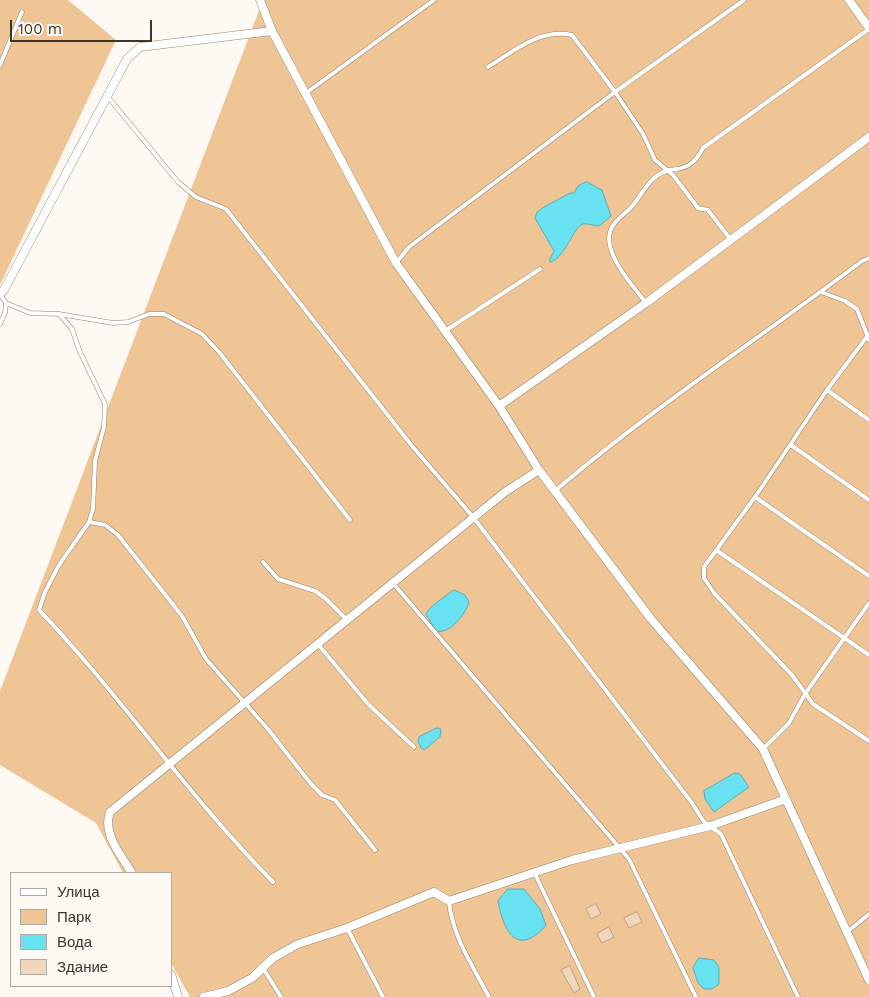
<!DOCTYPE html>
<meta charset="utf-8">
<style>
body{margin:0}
#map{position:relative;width:869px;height:997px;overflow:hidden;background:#fef9f3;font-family:"Work Sans",sans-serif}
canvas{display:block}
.legend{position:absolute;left:10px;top:872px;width:162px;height:115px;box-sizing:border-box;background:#fef9f3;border:1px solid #b1aaa2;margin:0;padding:6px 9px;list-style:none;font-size:15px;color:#3e3429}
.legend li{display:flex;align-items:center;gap:10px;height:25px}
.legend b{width:25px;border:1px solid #b1aaa2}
.scale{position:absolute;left:10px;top:20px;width:142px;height:22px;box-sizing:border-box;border:2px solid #3e3429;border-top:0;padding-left:6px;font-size:15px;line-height:18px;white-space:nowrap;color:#3e3429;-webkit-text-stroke:4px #fef9f3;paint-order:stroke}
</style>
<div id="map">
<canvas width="869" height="997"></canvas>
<ul class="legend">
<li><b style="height:6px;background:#fff"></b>Улица</li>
<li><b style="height:14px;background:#efc596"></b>Парк</li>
<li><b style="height:14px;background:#68e1f1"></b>Вода</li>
<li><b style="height:14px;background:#f0d7bc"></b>Здание</li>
</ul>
<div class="scale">100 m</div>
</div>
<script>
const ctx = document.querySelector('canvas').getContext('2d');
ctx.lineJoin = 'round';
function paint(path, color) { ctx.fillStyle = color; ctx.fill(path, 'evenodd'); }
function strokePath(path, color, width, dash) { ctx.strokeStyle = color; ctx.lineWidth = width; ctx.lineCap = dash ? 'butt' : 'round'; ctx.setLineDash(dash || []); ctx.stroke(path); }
paint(new Path2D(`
 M0,0h68l48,40 -116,245z
 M263,0h606v997h-679l-19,-34v-90h-48l-27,-50 -96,-58v-74z`), '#efc596');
const water = new Path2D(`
 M587,182l15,8 9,26 -12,10c-5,0 -11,-3 -16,-2 -10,3 -16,31 -32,38l-2,-1 5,-10 -19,-33 2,-6 7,-5 26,-14h4l4,-7z
 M454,590l11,5 4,7c-3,12 -20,33 -33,29l-10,-17 5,-7z
 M437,728l4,1 -1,8 -16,13 -3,-2 -3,-7 1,-4z
 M735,773l5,1 9,13 -35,25 -9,-13 -1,-8z
 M508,889h16l16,20 6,16c-4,6 -9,9 -15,13 -22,11 -30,-21 -33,-37z
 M699,958l15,2 5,7v17l-7,5h-8l-6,-6 -5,-15z`);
paint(water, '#68e1f1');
strokePath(water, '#5badb5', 1);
const building = new Path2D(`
 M596,904l5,10 -10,5 -5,-10z
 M637,912l5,10 -13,6 -5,-10z
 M609,927l5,10 -12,6 -5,-9z
 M570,966l10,23 -6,4 -13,-23z`);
paint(building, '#f0d7bc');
strokePath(building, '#b9a288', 1);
const lane = new Path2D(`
 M0,65l22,-53
 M488,67c26,-16 52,-39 84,-32l43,57 28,42 12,26 18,15 25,33 10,2 23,30
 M306,93l128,-93
 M108,97l70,85 18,15 30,12 186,237 61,71 219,286 12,19 17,12 77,163
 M396,263l13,-16 206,-155 129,-92
 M821,292l24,9 12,8 12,31
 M0,294l6,9 24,10 29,1 54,9 15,-1 21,-8h15l38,20 17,18 131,168
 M646,303c-13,-17 -45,-51 -35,-74 5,-11 16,-16 23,-25 9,-12 17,-28 32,-33 3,-2 8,-1 11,-2 14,-2 20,-10 26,-21l166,-119
 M59,314l13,15 8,23 25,52 -1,23 -9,34 -2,48 -4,13 -30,43 -14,27 -6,18c83,87 150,187 234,272
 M0,324l5,-11 1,-10
 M445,331l95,-62
 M869,334l-42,56 -72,107 -51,70v11l10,15 78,82 21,29 56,37
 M827,390l42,30
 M791,445l78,55
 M555,491c97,-83 205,-153 307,-230l7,-3
 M755,497l114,79
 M89,522l16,3 13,10 64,81 24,43 61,69 44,56 11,11 13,5 40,50
 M716,550l153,105
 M263,562l15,17 37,12 10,7 21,21
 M392,582l237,277 67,138
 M317,643l51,61 46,43
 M763,749l26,-26 16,-29 64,-91
 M534,872l60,125
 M449,901c3,35 24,65 40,96
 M347,928l36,69
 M847,932l22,-18
 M263,968l18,29`);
const street = new Path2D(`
 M260,0l12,31 124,232 103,143 40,64 112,149 112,130 106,231
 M849,0l20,28
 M0,294l4,-4 123,-231 13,-12 132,-16
 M499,406l147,-103 223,-166
 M132,873c-11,-18 -30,-39 -22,-61l395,-320 34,-22
 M171,974l7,23
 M204,997l24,-6 24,-13 21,-20 25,-14 49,-16 87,-36 15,9 123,-41 138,-34 76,-27`);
strokePath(lane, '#988269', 5);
strokePath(street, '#988269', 9);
strokePath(lane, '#fff', 4);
strokePath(street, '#fff', 8);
</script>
